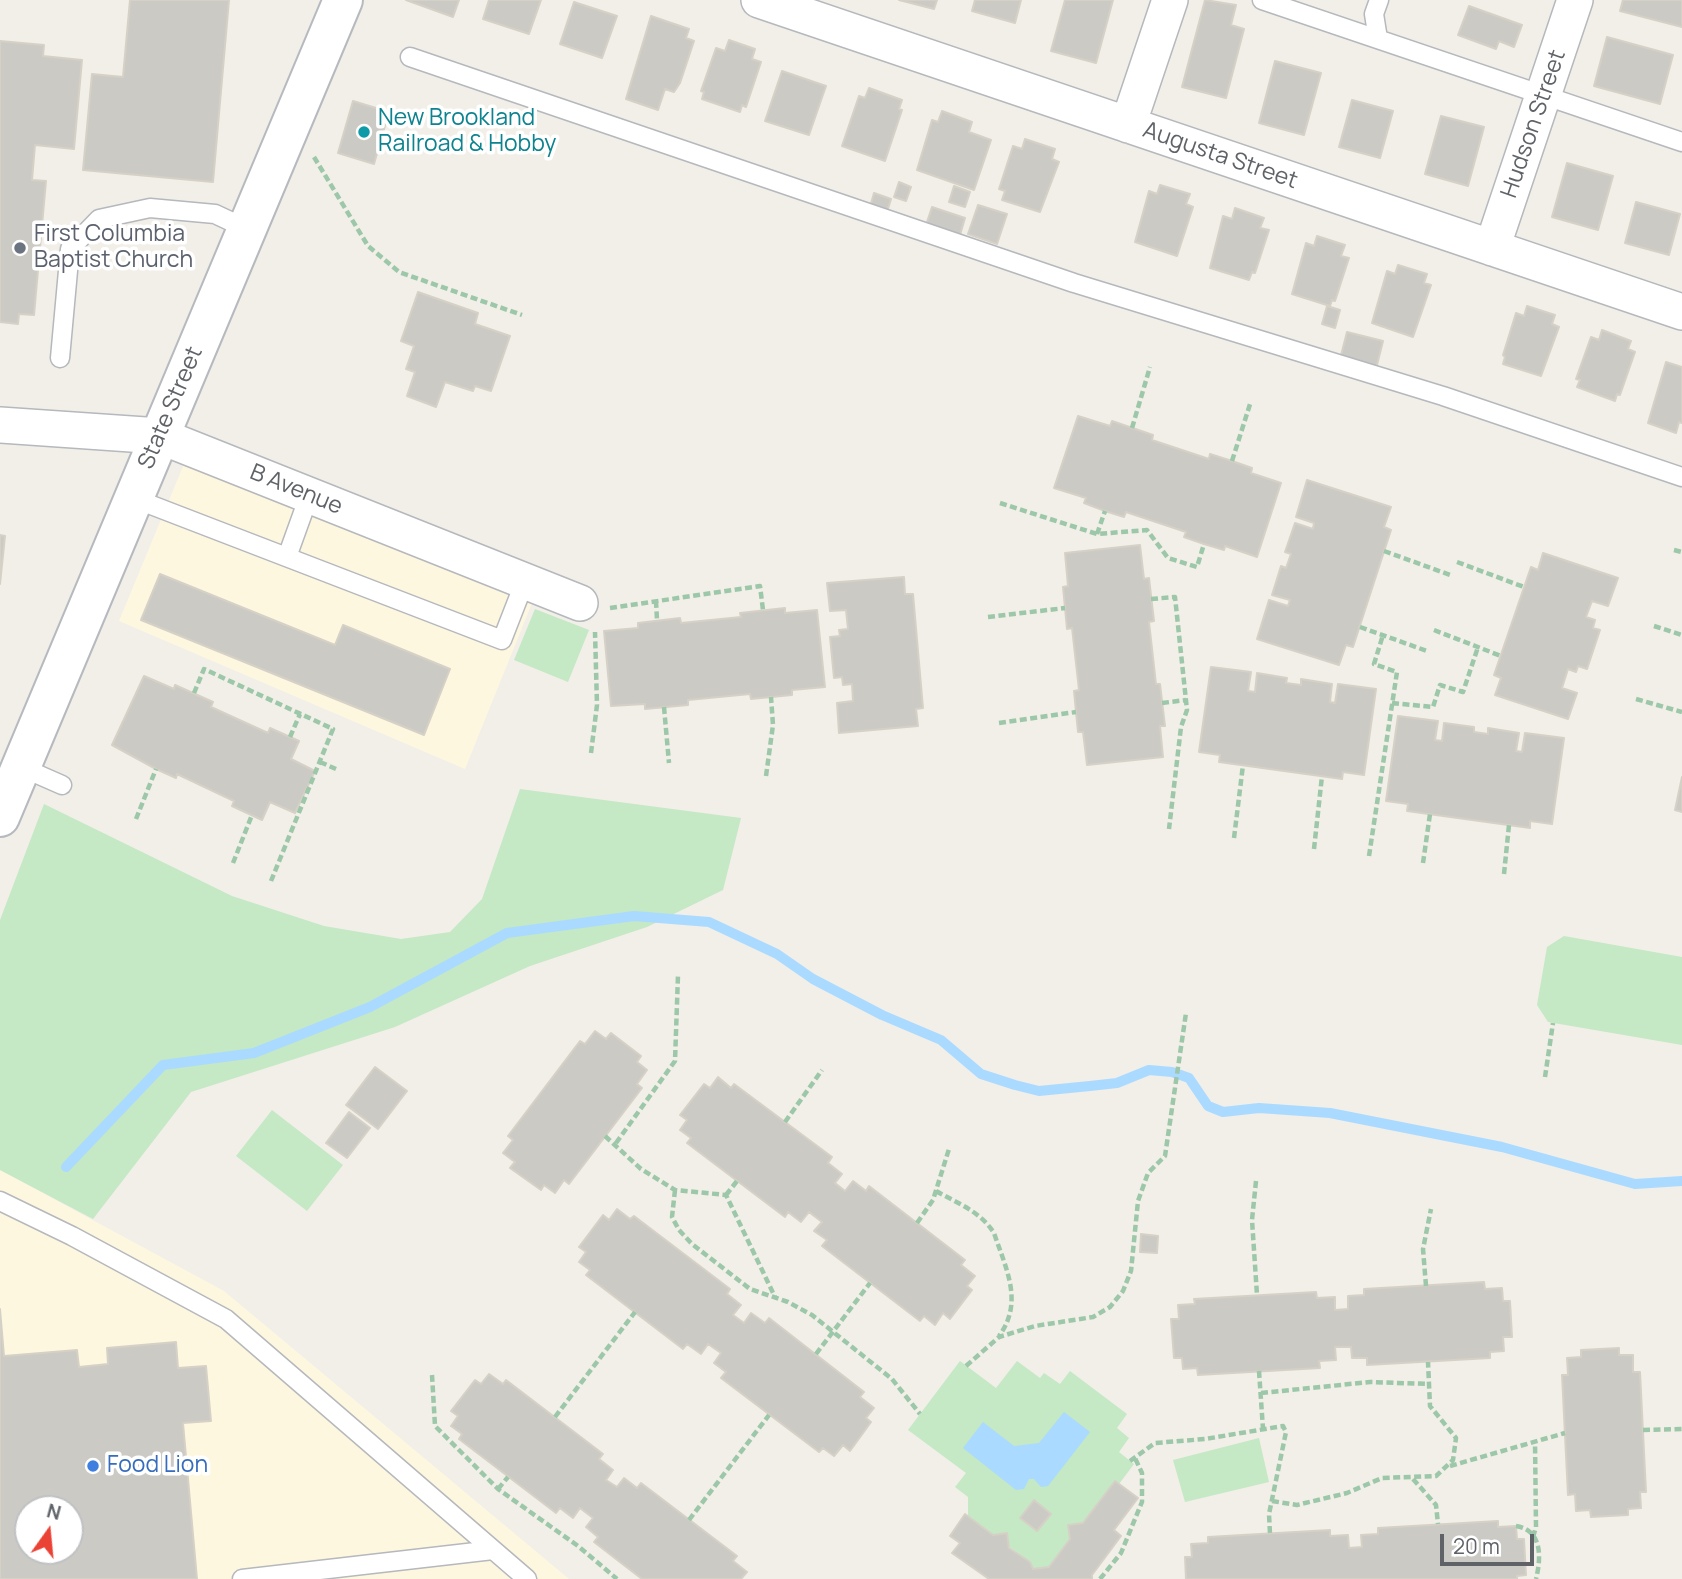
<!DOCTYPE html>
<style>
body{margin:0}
#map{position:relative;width:1682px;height:1579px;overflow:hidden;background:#f1efe8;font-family:Manrope,sans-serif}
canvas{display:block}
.north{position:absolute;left:14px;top:1495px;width:70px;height:70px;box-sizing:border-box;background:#fff;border:2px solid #bfc1c3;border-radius:50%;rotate:15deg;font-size:19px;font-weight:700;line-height:28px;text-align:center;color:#5f6368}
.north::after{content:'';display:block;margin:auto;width:24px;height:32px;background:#ea4335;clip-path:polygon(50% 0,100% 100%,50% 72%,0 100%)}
.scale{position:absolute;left:1440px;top:1534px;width:94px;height:32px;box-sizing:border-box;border:4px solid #5f6368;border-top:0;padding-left:9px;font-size:21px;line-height:24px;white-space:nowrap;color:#5f6368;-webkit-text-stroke:5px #fff;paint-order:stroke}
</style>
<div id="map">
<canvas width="1682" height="1579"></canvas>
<div class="north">N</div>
<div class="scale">20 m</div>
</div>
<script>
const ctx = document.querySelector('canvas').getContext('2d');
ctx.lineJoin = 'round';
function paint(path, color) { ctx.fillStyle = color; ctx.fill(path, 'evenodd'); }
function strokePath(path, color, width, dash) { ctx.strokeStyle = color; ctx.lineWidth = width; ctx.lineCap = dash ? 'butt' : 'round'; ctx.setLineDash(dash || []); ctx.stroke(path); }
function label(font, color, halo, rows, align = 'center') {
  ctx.font = font + ' Manrope,sans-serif'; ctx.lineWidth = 7; ctx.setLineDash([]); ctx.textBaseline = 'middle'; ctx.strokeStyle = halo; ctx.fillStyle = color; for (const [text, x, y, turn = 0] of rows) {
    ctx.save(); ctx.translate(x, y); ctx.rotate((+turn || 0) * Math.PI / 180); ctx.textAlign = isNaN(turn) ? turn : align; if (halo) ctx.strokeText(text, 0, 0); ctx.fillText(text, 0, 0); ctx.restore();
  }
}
paint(new Path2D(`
 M184,464l348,139 -67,166 -346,-148z
 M0,1170l224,121 345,288h-569zM28,1509h42v42h-42z`), '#fef7e0');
paint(new Path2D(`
 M535,609l54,21 -21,52 -54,-22z
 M520,789l221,29 -18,72 -76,37 -117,39 -135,61 -204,65 -98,127 -93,-49v-250l44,-116 188,92 92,30 77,13 49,-7 32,-33z
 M1564,936l118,21v88l-134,-23 -11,-17 10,-58z
 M272,1110l71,55 -36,46 -71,-55z
 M960,1361l36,27 21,-27 23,17 4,-5 16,11 10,-13 57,43 -10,14 12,10 -10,14 15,12 -15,20 -4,-3 -66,86 -16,2 -3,-7 -62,-45v-20l-13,-10 11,-14 -58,-43z
 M1259,1438l10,44 -84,20 -12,-42z`), '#c5e8c5');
paint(new Path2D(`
 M1064,1412l26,20 -42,54 -7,1 -7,-8h-5l-5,10 -8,1 -53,-42 20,-26 31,24 25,-3z`), '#aadaff');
strokePath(new Path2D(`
 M66,1167l97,-102 91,-12 116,-46 137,-74 127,-17 75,6 68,32 36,25 69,36 59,25 40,34 34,11 24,6 51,-5 27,-3 32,-13 23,2 17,6 19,28 15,6 36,-4 71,5 172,34 133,37 47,-3`), '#aadaff', 10);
const building = new Path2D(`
 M130,0h99l-16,182 -130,-12 9,-96 31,3z
 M406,0h53l-6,17z
 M489,0h52l-12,34 -46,-15z
 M899,0h38l-3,9z
 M975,0h46l-6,23 -43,-12z
 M1065,0h48l-17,63 -45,-12z
 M1205,0l31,5 -5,20 13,4 -18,69 -44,-11z
 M1623,0h59v27l-62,-16z
 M574,2l43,14 -15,42 -42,-14z
 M1469,6l53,19 -8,22 -15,-6 -3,8 -38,-14z
 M651,16l38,13 -3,9 8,3 -14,42 -6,9 -9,-3 -7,21 -32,-11z
 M1607,37l66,18 -13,49 -66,-18z
 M729,40l26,9 -3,10 9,3 -15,45 -4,-2 -2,7 -38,-13 2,-7 -3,-1 15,-43 9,3z
 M0,41l44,4 -1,11 39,4 -8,89 -39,-4 -3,35 14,1 -12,134 -15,-1 -1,10 -18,-2z
 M1275,61l46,12 -17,62 -45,-12z
 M782,71l44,15 -17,49 -44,-14z
 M869,88l33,12 -3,9 3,1 -17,51 -43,-15 17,-50 6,2z
 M1352,100l41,11 -13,47 -41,-11z
 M353,101l36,11 -15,52 -36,-11z
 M942,111l30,11 -3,10 22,8 -17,50 -57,-20 15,-50 6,2z
 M1441,116l43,11 -16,59 -43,-12z
 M1025,139l30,10 -3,10 7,3 -19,50 -38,-12 3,-9 -6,-2 14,-43 9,3z
 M1567,163l46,13 -15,54 -46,-13z
 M899,182l12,5 -5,14 -12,-4z
 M1160,185l30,9 -4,10 7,3 -16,49 -42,-14 14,-51 8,3z
 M954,186l16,6 -5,15 -16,-5z
 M874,193l17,6 -4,13 -17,-5z
 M1636,202l44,12 -11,41 -44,-12z
 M978,205l29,9 -10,30 -29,-10z
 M932,207l33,11 -5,17 -34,-10z
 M1235,208l29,10 -4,10 9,2 -14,43 -3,-1 -3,8 -39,-12 13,-52 9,3z
 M1317,236l28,9 -4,11 8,2 -14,43 -3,-1 -2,6 -38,-12 14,-51 8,3z
 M1398,265l29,9 -3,9 7,2 -18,52 -41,-14 15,-52 8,3z
 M418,292l60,21 -3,11 35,12 -19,55 -16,-5 -2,5 -28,-9 -9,25 -29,-11 8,-24 -9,-3 8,-23 -13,-5z
 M1327,306l13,4 -5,18 -13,-4z
 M1527,306l28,9 -3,9 7,3 -18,49 -38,-12 2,-7 -2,-2 13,-42 8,3z
 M1602,330l29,11 -3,8 7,3 -15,43 -3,-1 -2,7 -38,-14 3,-7 -4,-1 15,-42 8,3z
 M1347,332l36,9 -8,32 -36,-10z
 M1666,362l16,5v56l-3,-1 -3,11 -28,-10z
 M1078,416l32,10 2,-5 41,14 -1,5 57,19 1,-5 22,7 20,7 -1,5 30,10 -24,74 -32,-11 -1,4 -20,-6 -20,-7 2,-5 -60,-20 -2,5 -19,-6 -21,-8 2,-5 -32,-10z
 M1307,480l84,27 -7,20 7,3 -38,117 -7,-2 -7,20 -82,-26 12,-39 19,6 2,-6 -18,-5 9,-29 5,2 5,-14 -6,-2 10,-29 18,6 1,-6 -18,-6z
 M0,535l5,1 -5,48z
 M1140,545l4,34 5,-1 5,43 -5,1 7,62h4l5,42h-5l3,31 -76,8 -4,-33h-5l-2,-20 -2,-21 5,-1 -7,-62 -5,1 -4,-42 5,-1 -3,-33z
 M1543,553l75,25 -10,28 -16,-5 -6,16 9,3 -2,8 7,2 -13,39 -9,-3 -2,6 -8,-3 -6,19 15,5 -9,26 -73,-24 6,-17 -7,-3 37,-108 7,3z
 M160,574l175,71 8,-20 107,44 -26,66 -283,-115z
 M904,577l1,17h8l10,114 -7,1 2,17 -79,7 -2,-30 16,-2 -1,-17 -9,1 -1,-8 -8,1 -4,-41 10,-1 -1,-6 9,-1 -2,-19 -16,1 -3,-28z
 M785,608v5l32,-3 8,77 -33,3v5l-41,4 -1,-5 -62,6v5l-43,4v-5l-34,2 -7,-75 34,-3v-5l42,-5 1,5 60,-6 -1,-4z
 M1211,667l40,5 -3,19 7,1 2,-19 30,5 -1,5 15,2v-6l31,5 -2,18 5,1 3,-19 38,5 -12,86 -21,-3 -1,7 -123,-17 1,-7 -21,-3z
 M144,676l30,13 1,-4 38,17 -2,5 57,26 2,-5 29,13 -8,18 24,12 -20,42 -25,-11 -8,18 -30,-14 2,-5 -57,-27 -1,4 -20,-9 -44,-24z
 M1398,716l40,5 -3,19 7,1 2,-18 30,4v5l14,2v-6l31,5 -3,18 6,1 3,-19 39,5 -12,86 -22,-3v7l-123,-17 1,-7 -22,-3z
 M1682,777v35l-7,-2z
 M595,1031l11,8 5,-6 30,23 -4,6 10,8 -10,14 5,4 -73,96 -5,-4 -9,13 -11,-8 -3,5 -31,-22 5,-6 -12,-9 10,-13 -5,-4 72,-95 5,3z
 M375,1067l32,24 -29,38 -32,-24z
 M718,1077l13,11 3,-4 98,73 -4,6 14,11 -7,9 10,8 8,-10 13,10 3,-5 96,74 -4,5 14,11 -8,10 5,4 -22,29 -7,-6 -8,12 -11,-9 -4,5 -98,-75 5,-6 -13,-9 8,-9 -13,-10 -8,10 -13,-10 -3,5 -98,-74 4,-5 -11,-8 7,-10 -7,-5 24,-31 6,4z
 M349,1112l21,16 -23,30 -21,-15z
 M617,1209l13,10 4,-3 96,73 -3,5 14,11 -8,10 11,8 7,-10 14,10 4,-5 95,74 -4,5 14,11 -8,10 5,4 -21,29 -7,-6 -9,11 -11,-8 -4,4 -98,-74 5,-6 -12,-9 7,-10 -13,-9 -7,10 -14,-10 -4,5 -97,-74 4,-5 -11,-8 7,-10 -7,-5 24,-32 6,5z
 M1141,1234l17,2 -1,17 -17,-1z
 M1484,1282l1,7 17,-1 1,13h7l2,36h-9l1,14 -14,1v6l-123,7v-7h-15l-1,-11h-16l1,13 -17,1 1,7 -122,7 -1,-7 -14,1 -1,-11h-8l-3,-39h8l-1,-14 17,-1 -1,-5 122,-7 1,6 18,-1v13l13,-1v-13l16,-1v-6z
 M0,1309l4,47 73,-6 2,17 29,-3 -1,-16 69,-6 2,26 28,-2 5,55 -28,2 14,156h-197zM28,1509h42v42h-42z
 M1619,1348v7h14v17h7l6,120h-6l1,16 -13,1v6l-37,2 -1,-7 -14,1 -1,-17 -7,1 -6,-120h6l-1,-17 14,-1v-7z
 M489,1374l14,10 3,-4 97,74 -4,5 14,11 -7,10 11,7 7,-9 13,10 4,-5 96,73 -4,5 14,11 -6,7h-99l-48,-37 4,-5 -12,-10 7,-9 -13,-10 -7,10 -13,-10 -4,5 -97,-74 3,-5 -11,-8 7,-10 -7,-5 24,-31 6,4z
 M1115,1481l23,17 -24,32 7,6 -29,39v4h-103l-37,-26 8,-10 -10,-7 15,-22 28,21 14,-2 2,15 21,14 3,7 16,-2 21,-28 -2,-14 15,-2z
 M1034,1500l17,14 -14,17 -17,-13z
 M1498,1521v6l18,-1 1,13h7l2,36 -9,1v3h-331l-1,-22h7l-1,-13 17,-1v-6l122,-7v6l18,-1 1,13 13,-1 -1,-12 17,-1v-6z`);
paint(building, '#cccac5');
strokePath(building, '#d6d1c6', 2);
const lane = new Path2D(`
 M1262,0l420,142
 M1378,39l-4,-25 5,-14
 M410,57l664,226 369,113 239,81
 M60,358l10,-109 29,-30 51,-11 65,6 32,15
 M133,498l369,142 23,-59
 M287,557l22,-61
 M21,767l41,18
 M0,1201l72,35 154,83 301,260
 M242,1579l251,-29`);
const street = new Path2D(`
 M759,0l923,312
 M1128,125l42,-125
 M1492,248l83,-248
 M0,425l160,11 420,167`);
const secondary = new Path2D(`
 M0,817l343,-817`);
strokePath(lane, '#b5b8bc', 21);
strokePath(street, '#b5b8bc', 38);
strokePath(secondary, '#b6babf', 42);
strokePath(new Path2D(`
 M314,157l54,89 31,26 123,43
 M1132,428l18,-61
 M1232,461l19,-60
 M1000,503l97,31 50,-4 21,28 29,9 7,-23
 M1097,534l8,-23
 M1674,550l8,2
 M1384,551l69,25
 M1457,562l67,25
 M1151,599l24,-2 12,113 -6,17 -12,102
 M656,601l1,19
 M610,608l150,-22 3,24
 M988,617l77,-9
 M1654,626l28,9
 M1360,627l67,24
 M1434,630l67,26
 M194,693l10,-24 129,60 -62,152
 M1636,699l46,13
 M1162,703l24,-3
 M1392,703l41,4 7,-22 23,7 15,-45
 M664,707l5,56
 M999,723l77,-11
 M290,737l10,-23
 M591,753l6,-48 -2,-73
 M320,762l16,7
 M766,776l7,-51 -2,-28
 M136,819l20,-50
 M1234,838l9,-73
 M1314,849l8,-73
 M1369,856l28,-184 -23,-8 9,-29
 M233,863l19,-48
 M1423,863l7,-49
 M1504,874l5,-49
 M1545,1077l8,-54
 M785,1122l37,-52
 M605,1136l36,33 34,21 51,5 49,102
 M616,1143l59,-82 3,-86
 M1256,1181l-4,39 5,75
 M675,1190l-3,27 7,13 13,14 58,45 38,13 24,13 80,64 28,35
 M936,1191c21,12 44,20 58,42 12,36 30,69 5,103
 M726,1195l11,-14
 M917,1223l16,-23 16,-51
 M1426,1286l-3,-37 8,-40
 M816,1354l54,-71
 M966,1366l33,-29 36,-11 58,-9 17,-10 13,-16 8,-20 7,-70 10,-28 17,-17 21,-143
 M1259,1371l4,58
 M432,1375l3,51 63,63 80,57 39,33
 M1261,1393l109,-11 60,2
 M555,1417l80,-105
 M1643,1430l39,-1
 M1130,1461l25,-18 50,-4 78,-13 3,6 -17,82 1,20
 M1450,1466l115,-33
 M1413,1479l23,26 2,19
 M498,1489l10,-12
 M1272,1501l25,4 50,-12 35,-15 54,-2 17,-16 3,-22 -26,-32 -2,-44
 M689,1520l80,-105
 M1516,1526c27,4 25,33 20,53
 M1533,1537l3,-10 -1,-86
 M1100,1579l21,-26 21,-51v-29l-8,-17`), '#9cc7a9', 4.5, [7, 3.5]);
strokePath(lane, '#fff', 18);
strokePath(street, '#fff', 35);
strokePath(secondary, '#fff', 38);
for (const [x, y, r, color] of [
 [364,132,7,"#0f9aa8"],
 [20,248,7,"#6b7280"],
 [93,1466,7,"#3f7fe0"]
]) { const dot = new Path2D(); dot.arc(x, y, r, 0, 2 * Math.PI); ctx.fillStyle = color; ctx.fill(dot); strokePath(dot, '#fff', 2.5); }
label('23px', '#0d838f', '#fff', [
 ["New Brookland",378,119],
 ["Railroad & Hobby",378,145]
], 'left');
label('23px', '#5f6368', '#fff', [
 ["Hudson Street",1534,124,-71],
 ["Augusta Street",1220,156,19],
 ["State Street",171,408,-67],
 ["B Avenue",296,490,22]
]);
label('23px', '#5b616d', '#fff', [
 ["First Columbia",34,235],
 ["Baptist Church",34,261]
], 'left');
label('23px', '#366cbe', '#fff', [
 ["Food Lion",107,1466]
], 'left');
</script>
